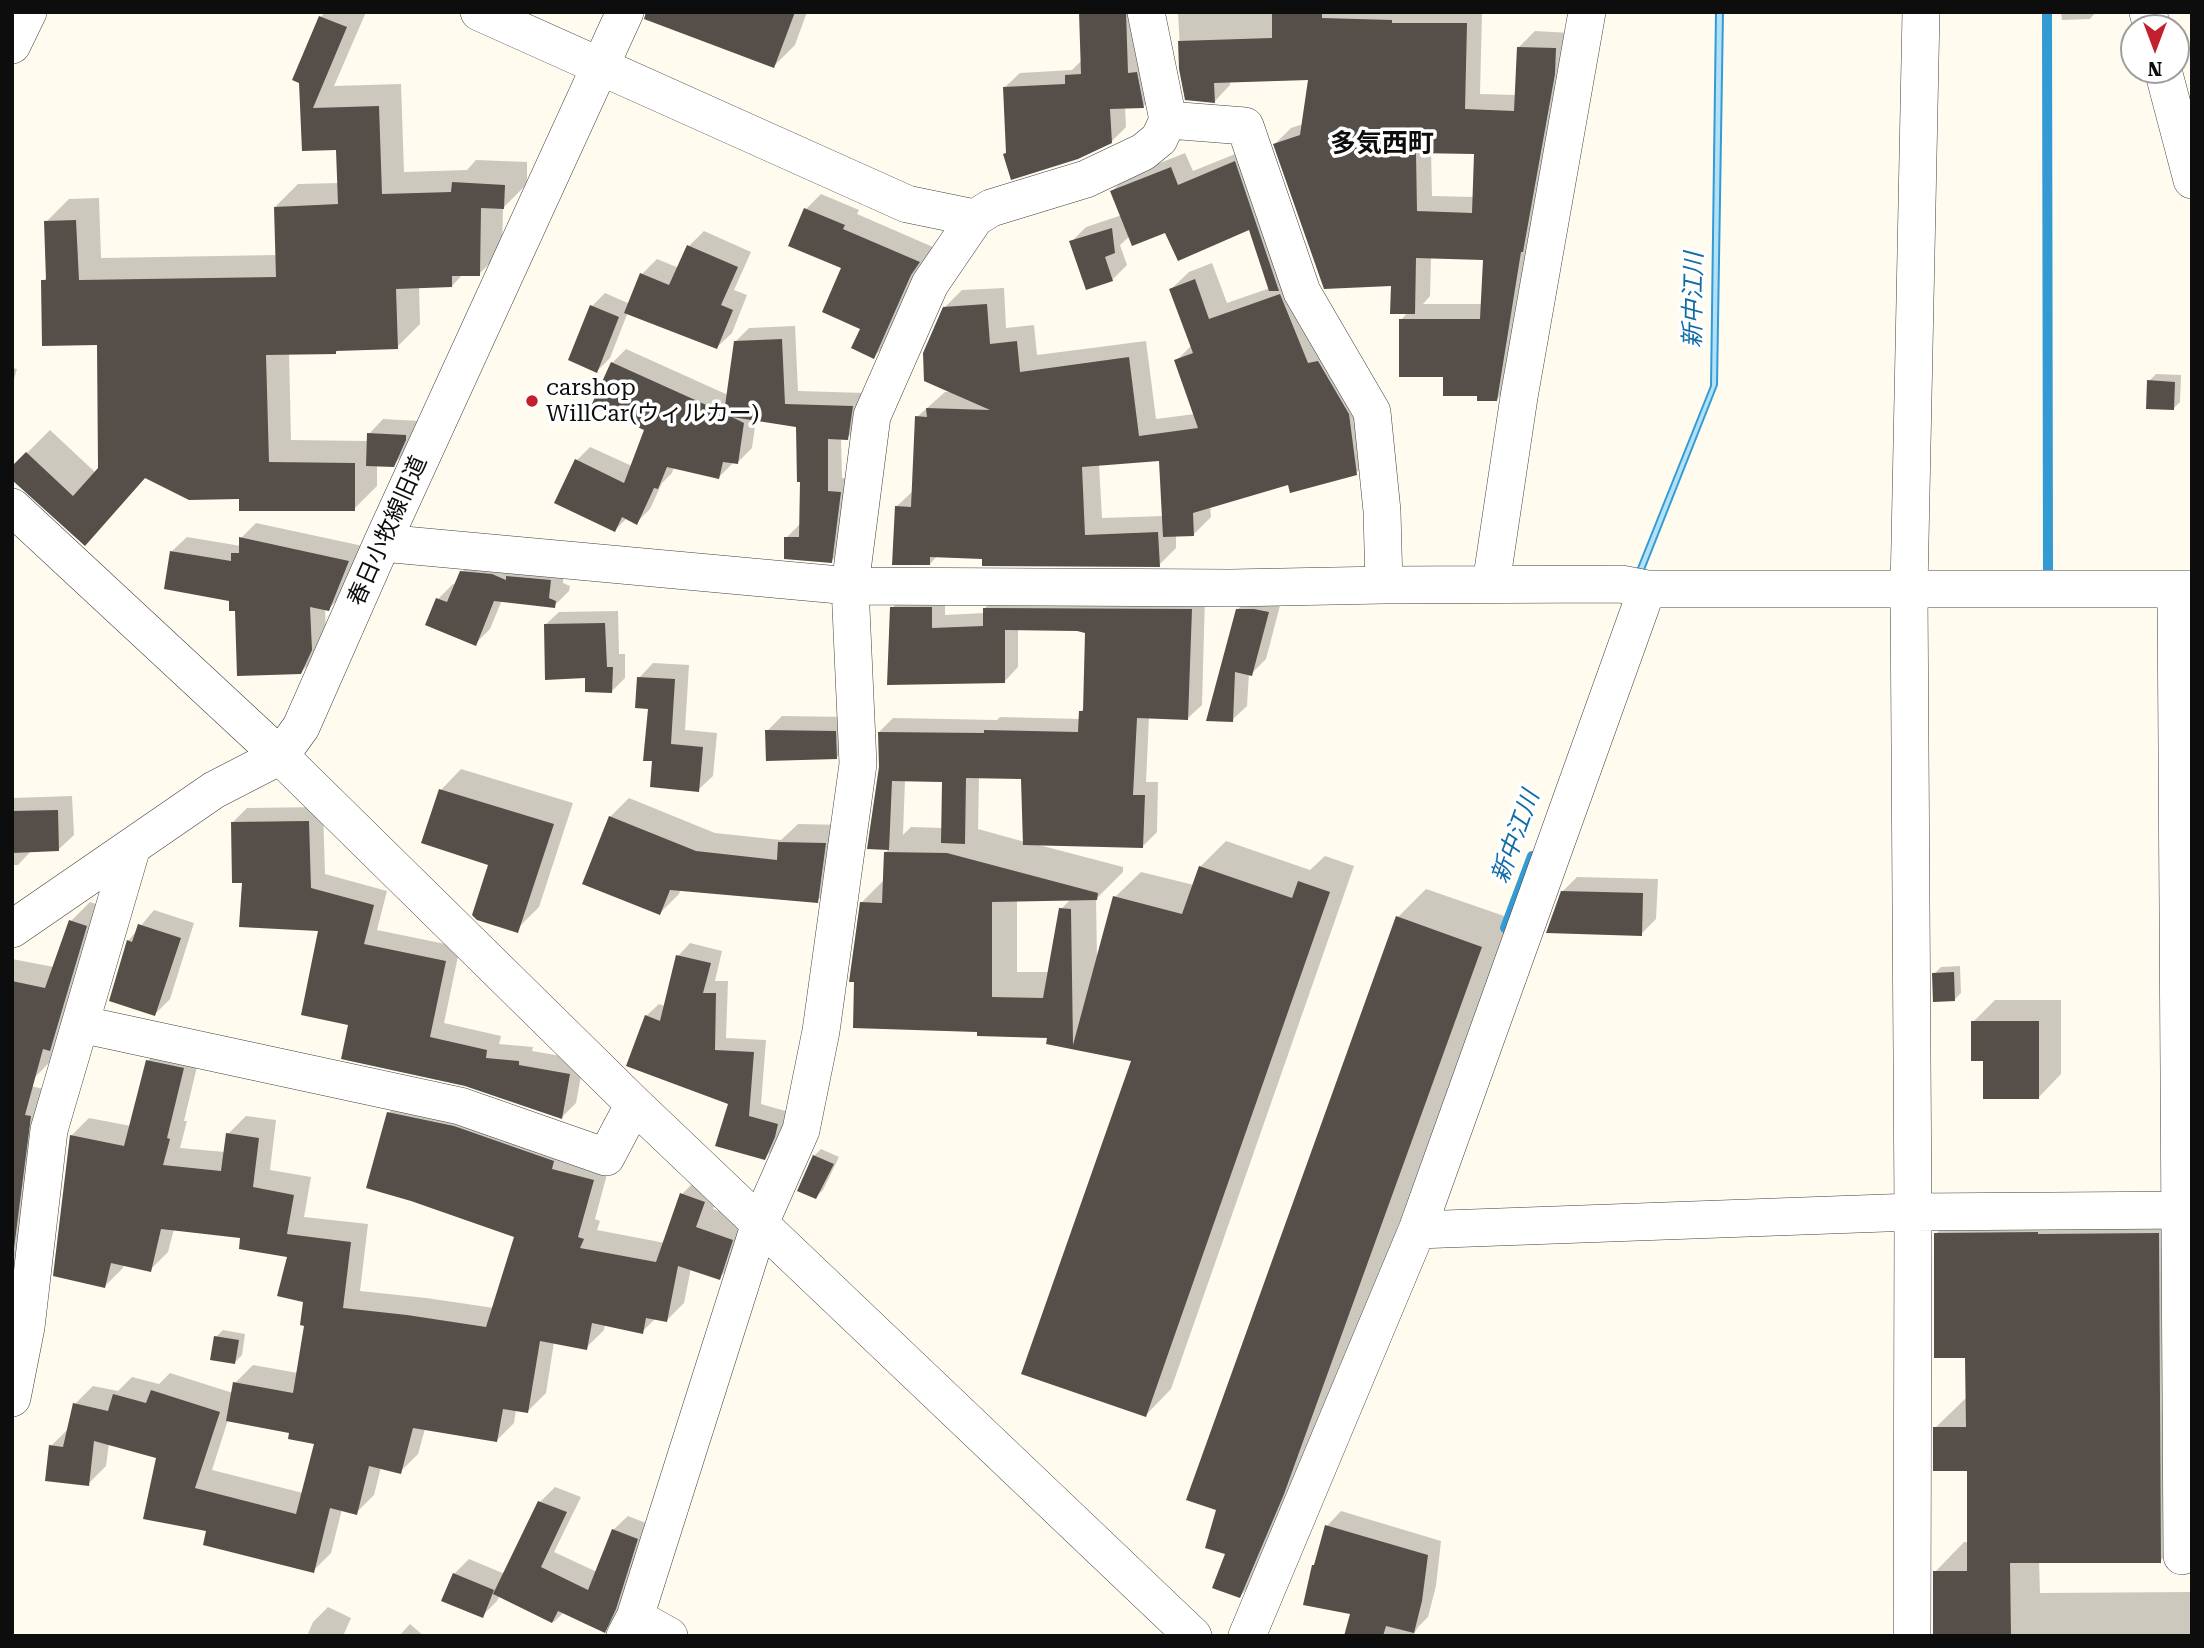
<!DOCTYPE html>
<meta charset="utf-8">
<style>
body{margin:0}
#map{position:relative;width:2204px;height:1648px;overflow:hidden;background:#fffbee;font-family:"Roboto Serif",serif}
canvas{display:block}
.frame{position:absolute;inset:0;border:14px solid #0d0d0d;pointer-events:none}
.north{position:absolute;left:2120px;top:14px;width:70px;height:70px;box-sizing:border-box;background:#fff;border:2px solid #9e9e9e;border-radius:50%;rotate:180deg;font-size:19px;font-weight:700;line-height:28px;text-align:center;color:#0d0d0d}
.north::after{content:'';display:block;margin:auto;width:24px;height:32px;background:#c31f2e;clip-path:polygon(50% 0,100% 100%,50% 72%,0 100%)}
</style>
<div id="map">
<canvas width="2204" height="1648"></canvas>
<div class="frame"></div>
<div class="north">N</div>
</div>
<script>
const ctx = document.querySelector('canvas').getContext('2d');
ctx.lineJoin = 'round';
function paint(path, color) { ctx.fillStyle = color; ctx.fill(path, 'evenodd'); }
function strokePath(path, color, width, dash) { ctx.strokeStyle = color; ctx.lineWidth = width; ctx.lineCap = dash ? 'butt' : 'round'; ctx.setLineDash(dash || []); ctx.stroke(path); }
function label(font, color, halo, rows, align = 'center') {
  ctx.font = font + ' "Roboto Serif","Noto Sans JP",serif'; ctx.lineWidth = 7; ctx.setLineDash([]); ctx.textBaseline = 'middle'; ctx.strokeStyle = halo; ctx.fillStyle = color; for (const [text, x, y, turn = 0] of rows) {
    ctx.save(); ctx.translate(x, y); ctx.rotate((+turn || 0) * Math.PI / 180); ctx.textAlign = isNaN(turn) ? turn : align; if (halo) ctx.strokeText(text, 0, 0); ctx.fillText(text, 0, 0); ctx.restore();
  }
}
const water = new Path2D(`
 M1716,12h7l-6,373 -75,190 -6,-2 75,-187z`);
paint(water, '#b0e1f9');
strokePath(water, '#349ad3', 2);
paint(new Path2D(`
 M325,12h41l-32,74 67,-2 3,88 63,-2 9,-10 51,2v22l-24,24 -1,43 -23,23h-16l-11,12h-33l1,38 -23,23 -58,2 -3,3 -47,1 2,87 77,1 1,-7 14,-15 37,2 -12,29 -15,15 -16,-1v22l-23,23 -113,-12 -95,-20 -62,66 -57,-90 23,-23 46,43 4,-5 -2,-125 -55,-62 5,-5 -2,-54 23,-23 30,-1 2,60 176,-3 -2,-48 23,-23 41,-1 -1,-35 -35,2 -2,-68 -7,-3 27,-62z
 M658,12h149l-12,33 -21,21z
 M1140,12l18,80 -15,14 -18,1 1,20 -15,15 -103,10 -3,-65 15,-14 52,-3 10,-10 -1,-47z
 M1178,12h304l-2,82 37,1 2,-48 16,-16 36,2 -58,350 -17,17 -17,-5 -34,-20 -44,-55 7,-8 -16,-28 -117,-140 16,-16 12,-4 7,-45 -80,2v4l-15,16 -34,-32zM1431,152l45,1 -2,44 -42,-1zM1431,257l54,1 -3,46h-59l7,-8z
 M2061,12h35l-6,7 -28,1z
 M1250,148l124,308 -18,17 -67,10 -79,23 1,11 -17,17 -18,1v13l-17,17 -221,-10 -8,9 -34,-57 18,-17 3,-73 28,-25h9l-10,-84 18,-18 42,-2 2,40 28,-3 3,30 109,-14 10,78 39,-5 -19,-53 16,-16 -21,-56 18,-17 23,-9 15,40 43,-15 -20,-61 -84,4 -36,5 -10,9 7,20 -15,15 -41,-38 15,-15 36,-12 -10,-24 15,-15 58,-23 8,18zM1161,459l3,57 -62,2 -3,-54z
 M821,194l38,16 -2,4 76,33 -8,12 -36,83 -15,14 -30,-89 -53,-22 15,-36z
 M704,231l47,21 -17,38 13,5 -15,38 -15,14 -89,-35 -18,46 -13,13 -5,-65 13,-13 25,11 12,-30 15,-15 22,9 10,-22z
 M795,326l3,65 68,2 -5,31 -14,14h-6l1,40h12l-9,69 -14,14 -45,-23 14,-14 1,-44 -4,-54 -41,-7 -4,29 -14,14 -5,1 -14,14 -45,-10 -2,6 -10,10 -12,26 -14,14 -9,-5 -12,12 -38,-70 13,-13 42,19 14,-37 -34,-66 14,-14 102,46 7,-53 14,-14z
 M12,368l5,1 -5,17z
 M2156,374l25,1 -1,27 -7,7 -24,-28z
 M256,523l107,23 -20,49 -15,14h-3l1,25 -10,23 -15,15 -64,-62 -6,-10 -59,-49 15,-14 54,9v-8z
 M477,557l87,8 -1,18 7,3 -1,5 -15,15 -52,-6 -12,29 -15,15 -37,-45 15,-15 3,1 6,-13z
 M906,594h39v21l40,-2v-5l13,-13 207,1 -3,109 -14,13 -39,-1 -3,65h12l-1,50 -14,14 -104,-1 84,22v5l-27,27 1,59 18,-61 26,-25 53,13 6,-18 26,-26 84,29 15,-14 29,10 -183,523 -25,26 -13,-356 -85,-16 1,-7 -70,-6 -117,-128 23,-23 1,-27 4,-4 -21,-1 12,-80 -2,-35 14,-14 104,2 3,-3 80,2 1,-8 4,-4 2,-76 -69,-2v38l-13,14 -113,-73zM979,777h44l2,65 -47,-13zM905,780h39l-1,48 -32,-1 -8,8zM1071,899l-10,10 -12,63h-32v-72z
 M1252,595l30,3 -16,61 -15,15 -2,-1 -2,33 -15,14 5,-110z
 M618,611l1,43h6v24l-13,13 -25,-14 -42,-52 14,-13z
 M653,663l36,2 -4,65 32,3 -4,43 -15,14 -44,-30 -5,-53 -10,-29z
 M782,716l68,1 1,26 -15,15 -69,-27z
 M461,769l112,34 -34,104 -21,21 -28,-64 -49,-74z
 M72,796l2,39 -15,14 -27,1 -14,15h-6v-67z
 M629,798l86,35 66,7 17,-16 46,1 -8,57 -19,19 -136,-12 -2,5 -19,19 -50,-96z
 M323,807l2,67 62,17 -10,39 83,17 -16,76 57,13 -2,8 34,3 -1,4 52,9 -8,43 -14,14 -212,-94 -30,-93 -76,-49 -11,-59 14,-14z
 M1577,877l81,2 -2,40 -15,15 -79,-42z
 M1426,889l84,29 -198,545 -43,104 -29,29 -13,-43 171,-636z
 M90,902l15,5 -52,152 -19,19 -22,-9v-110l42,8 17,-46z
 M154,910l40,13 -24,76 -15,15 -27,-73z
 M690,943l32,8 -7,30h13l-2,57 40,2 -5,64 28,8 -12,34 -13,12 -34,-55 -84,-87 13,-12 6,2 13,-50z
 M1960,966l1,27 -7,7 -20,-26 7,-7z
 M1995,1000h66v74l-22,23 -54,-38 -12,-37z
 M166,1043l35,7 -17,71h3l-7,27 45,4 3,-18 18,-18 30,4 -6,50 41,7 -7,40 64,7 -8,67 66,7 68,10 22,-72 -127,-123 18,-18 203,68 -15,56 5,2 -3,9 68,13 17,-49 18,-18 22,8 -9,25 36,13 -12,38 -18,18 -28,-10 -7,35 -18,18 -10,-3 -14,14 -37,-8 -1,6 -18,18 -32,-6 -8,51 -18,18 -12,-2 -2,14 -18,18 -71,-12 -7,25 -18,18 -19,-5 -7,28 -18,18 -14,-4 -11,44 -18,18 -105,-41 -50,-74 -49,-13 -3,23 -18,18 -37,-38 18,-18 6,-24 18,-18 25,5 14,-14 27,7 11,-11 63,20 2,-10 18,-18 45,8 8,-49 -1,-23 -16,-45 -47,-20 -68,-7 -6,23 -18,18 -26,-6 -1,4 -18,18 -34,-150 18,-18 42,8 17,-65zM228,1420l63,12 25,10 -13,51 -91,-23z
 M12,1082l32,7 -15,162 -17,16z
 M821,1149l18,8 -16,33 -7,7 -2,-41z
 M1965,1204l223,1 2,326 -30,30h-121l1,32 152,-1v44h-257v-64l29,-30h5v-73l-34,-41 30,-29h2v-43l-31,-122z
 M223,1330l22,4 -3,21 -7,7 -19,-25z
 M555,1487l26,10 -27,55 43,20 16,-42 15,-14 23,9 -32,91 -15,15 -40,-19 -10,10 -54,-27 -3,6 -15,15 -28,-42 15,-15 36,15 35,-72z
 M1341,1511l100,30 -5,45 -8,31 -10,10 -5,9h-49l-12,-23 -39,-47 3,-3 11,-37z
 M328,1607l23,11 -8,18h-36l6,-14z
 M410,1624l14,12h-25z`), '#0003');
strokePath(new Path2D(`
 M2047,12l1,560
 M1505,928l27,-72`), '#349ad3', 10);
paint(new Path2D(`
 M646,12h149l-21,56 -130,-49z
 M1079,12h47l2,61 9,-1 7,36 -34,1 2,34 -34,16 -67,21 -8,-26 3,-1 -3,-66 62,-3v-9l16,-1z
 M1272,12h50v6l70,2v3h75l-2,86 49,2 3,-64 39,1 -1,26 -32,178h-2l-24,149h-20v-5h-34v-19h-44v-58h81l3,-59 -67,-2 -1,56h-25l1,-28 -67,3 -51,-145 27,-9 8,-55 -94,3 1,20 -30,-3 -6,-31 -1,-28 94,-3zM1416,153l58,1 -2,59 -55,-2z
 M319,16l28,11 -34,81 66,-2 3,88 69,-2 1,-10 53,3 -1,24 -23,-1 -1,68h-28v11l-56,2 2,60 -62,2v3l-70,1 3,107 86,1v48h-116v-12l-50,1 -44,-22 -60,68 -73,-66v-14l14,-14 47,44 25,-28 -1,-123 -55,1 -1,-66h5l-2,-59 32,-1 3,60 197,-3 -2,-70 64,-3 -2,-54 -34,1 -3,-68 -7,-3z
 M1235,161l44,130h-10l-20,-61 -71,31 -13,-28 -33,13 -22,-55 61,-24 7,18z
 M804,208l41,17 -2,4 77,33 -9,13 -37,84 -23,-11 9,-19 -38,-17 19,-44 -53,-22z
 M1112,228l3,25 -10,4 8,24 -27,9 -17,-49z
 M687,245l51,22 -17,38 12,5 -16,39 -93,-36 16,-40 29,12z
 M1195,279l14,40 71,-25 28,69 10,-2 31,53 8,61 -67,18 -2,-8 -95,28 1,23 -31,1 -4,-76 -77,6 3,68 73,-3 2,35 -178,-1v-7l-52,-2v8h-38l3,-59 16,1 4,-91 12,1 -1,-9 64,2 -66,-29 -1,-28 20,-46 44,-3 3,40 27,-3 3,31 109,-15 10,79 59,-8 -24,-68 19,-7 -24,-64z
 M590,305l29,12 -22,56 -29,-13z
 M782,339l3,65 68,2 -5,34 -20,-1v52l13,1 -9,71 -48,-4v-22h15l1,-55h-3l-1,-55 -64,-10 12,6 -6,41 -15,-2 -4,17 -52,-12 -9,22 -4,-1 -17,37 -15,-8 -7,15 -61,-29 21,-44 49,24 20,-53 -53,-24 20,-44 113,51 10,-72z
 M2147,380l28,2 -1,28 -28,-1z
 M367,433l39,2v5l-12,27 -28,-1z
 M239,537l110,24 -20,50 -19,-4 2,43 -11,24 -64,2 -2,-65h-6v-10l-65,-12 6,-38 61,10v-8h8z
 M460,571l32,3 14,6v-4l45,4 -2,18 7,3 -1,7 -61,-7 -18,45 -51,-21 11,-27 11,4z
 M890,607h42v21l51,-2v-18l209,1 -4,111 -51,-2 -4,77h12l-2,53 -120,-3 -2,-66 -55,-1 -1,66 -24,-1 1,-61 -50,-1 -3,69 -22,-1 12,-82 -1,-35 106,1v-3l94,2 1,-21h4l2,-78 -8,-2 -72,-1v53l-118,2z
 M1236,609h18l15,3 -17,64 -17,-4 -2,50 -27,-1z
 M605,623l2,44h6l-1,26 -27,-1v-14l-40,2 -1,-56z
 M637,677l38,2 -4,65 32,3 -4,45 -49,-5 2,-26h-9l5,-52 -13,-1z
 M765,730l71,1 1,28 -71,2z
 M439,789l115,35 -36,109 -41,-13 -5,-5 16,-50 -67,-22z
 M58,810l1,41 -47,2v-42z
 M609,816l87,35 81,9 1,-18 48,1 -8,60 -148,-13 -10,25 -78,-31z
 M309,821l2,67 63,17 -10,39 82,17 -16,76 57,13 -1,8 33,3v4l51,9 -8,45 -97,-33 -124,-27 7,-34 -47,-10 17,-84 -79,-4 3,-44h-10l-1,-61z
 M884,852l63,1 151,40 -1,7 -105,2v95l51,1 16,-90 12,1 2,136 40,-149 69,18 17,-48 93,32 6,-17 32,11 -184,525 -125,-43 110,-313 -85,-17 1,-6 -70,-2v-4l-124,-4 1,-46h-5l11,-80 22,1z
 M1561,891l82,2 -1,43 -96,-3z
 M1396,916l86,31 -198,547 -44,104 -28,-10 13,-34 -20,-6 11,-38 -30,-10z
 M69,920l18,6 -37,125 -7,-2 -18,66 6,1 -19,148v-283l33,7z
 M138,924l43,14 -26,78 -46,-15 18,-61 5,2z
 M676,955l35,8 -8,30h13l-1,57 39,2 -5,64 29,8 -3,13 -10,23 -50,-14 13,-42 -102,-38 19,-51 15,6z
 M1954,972l1,29 -22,1 -1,-29z
 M1971,1021h68v78h-56v-38h-12z
 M146,1060l38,8 -17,70 3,1 -7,26 58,6 5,-38 33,5 -6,49 41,8 -7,39 64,8 -8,66 64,7 79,12 28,-90 -103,-36 -45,-13 21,-76 67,14 100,35 -2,8 42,11 -16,57 6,2 -4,9 76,14 24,-69 25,9 -9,25 37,13 -13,40 -42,-14 -11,56 -21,-4 -3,16 -51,-11 -5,27 -47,-9 -12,72 -25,-4 -6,33 -84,-14 -12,46 -32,-8 -12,49 -27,-7 -16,65 -111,-28 3,-14 -63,-12 13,-61 -62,-17 -5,45 -44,-5 4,-36 14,2 10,-44 35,8 5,-17 33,9 5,-13 69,22 -25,76 101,26 18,-70 -26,-5 1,-6 -63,-12 7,-39 60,11 11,-67 -4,-1 3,-23 -26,-6 10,-39 -48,-8 1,-11 -79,-9 -10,43 -40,-9 -6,25 -52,-12 17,-141 54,11z
 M813,1155l21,9 -18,35 -19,-8z
 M2038,1232v2l121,-1 2,330h-151l1,73h-78v-65h34v-100h-34v-44h33l-1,-69h-31v-125z
 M214,1336l25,4 -4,24 -25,-4z
 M538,1501l29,11 -26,55 47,23 24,-61 26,10 -22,70 -11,24 -47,-22 -6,12 -59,-29z
 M1325,1525l103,30 -6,46 -8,32 -28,-7 -3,10h-39l6,-22 -47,-9 9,-40h2z
 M453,1573l41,17 -11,28 -42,-17z`), '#564e49');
const minor = new Path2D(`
 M479,12l428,192 68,14
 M2148,12l4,16
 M12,45l16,-33
 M2163,70l29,110
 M1168,120l77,6 57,166 70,120 10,99 2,74
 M12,507l268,249 354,348 559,532
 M382,543l468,43 381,2 153,-3 237,-1 26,5h545
 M1491,584l28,-187 68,-385
 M2176,589l6,967
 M12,929l202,-139 66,-34 21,-29 81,-184 243,-531
 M80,1024l380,82 146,51 28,-53
 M1417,1230l496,-18 279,-2
 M12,1398l14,-71 23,-197 83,-283
 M635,1617l34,19
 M625,1636l10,-19 125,-394 41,-93 20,-99 37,-267 -8,-178 22,-170 58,-132 45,-66 16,-10 95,-29 57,-27 16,-13 9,-19 -22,-108
 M1247,1636l170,-406 230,-641
 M1912,1636l1,-424 -4,-623 12,-577`);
strokePath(minor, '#404040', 38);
strokePath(minor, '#fff', 37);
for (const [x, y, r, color] of [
 [532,401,7,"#c31f2e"]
]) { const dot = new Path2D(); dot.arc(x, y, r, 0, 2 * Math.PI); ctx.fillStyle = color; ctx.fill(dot); strokePath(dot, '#fff', 2.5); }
label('23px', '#0d0d0d', '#fff', [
 ["carshop",546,388],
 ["WillCar(ウィルカー)",546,414]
], 'left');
label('23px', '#0d0d0d', '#fff', [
 ["春日小牧線旧道",388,531,-66]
]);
label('italic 24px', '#116ba5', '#fff', [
 ["新中江川",1694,300,-89],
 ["新中江川",1516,837,-70]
]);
label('bold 26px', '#0d0d0d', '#fff', [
 ["多気西町",1382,144]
]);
</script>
